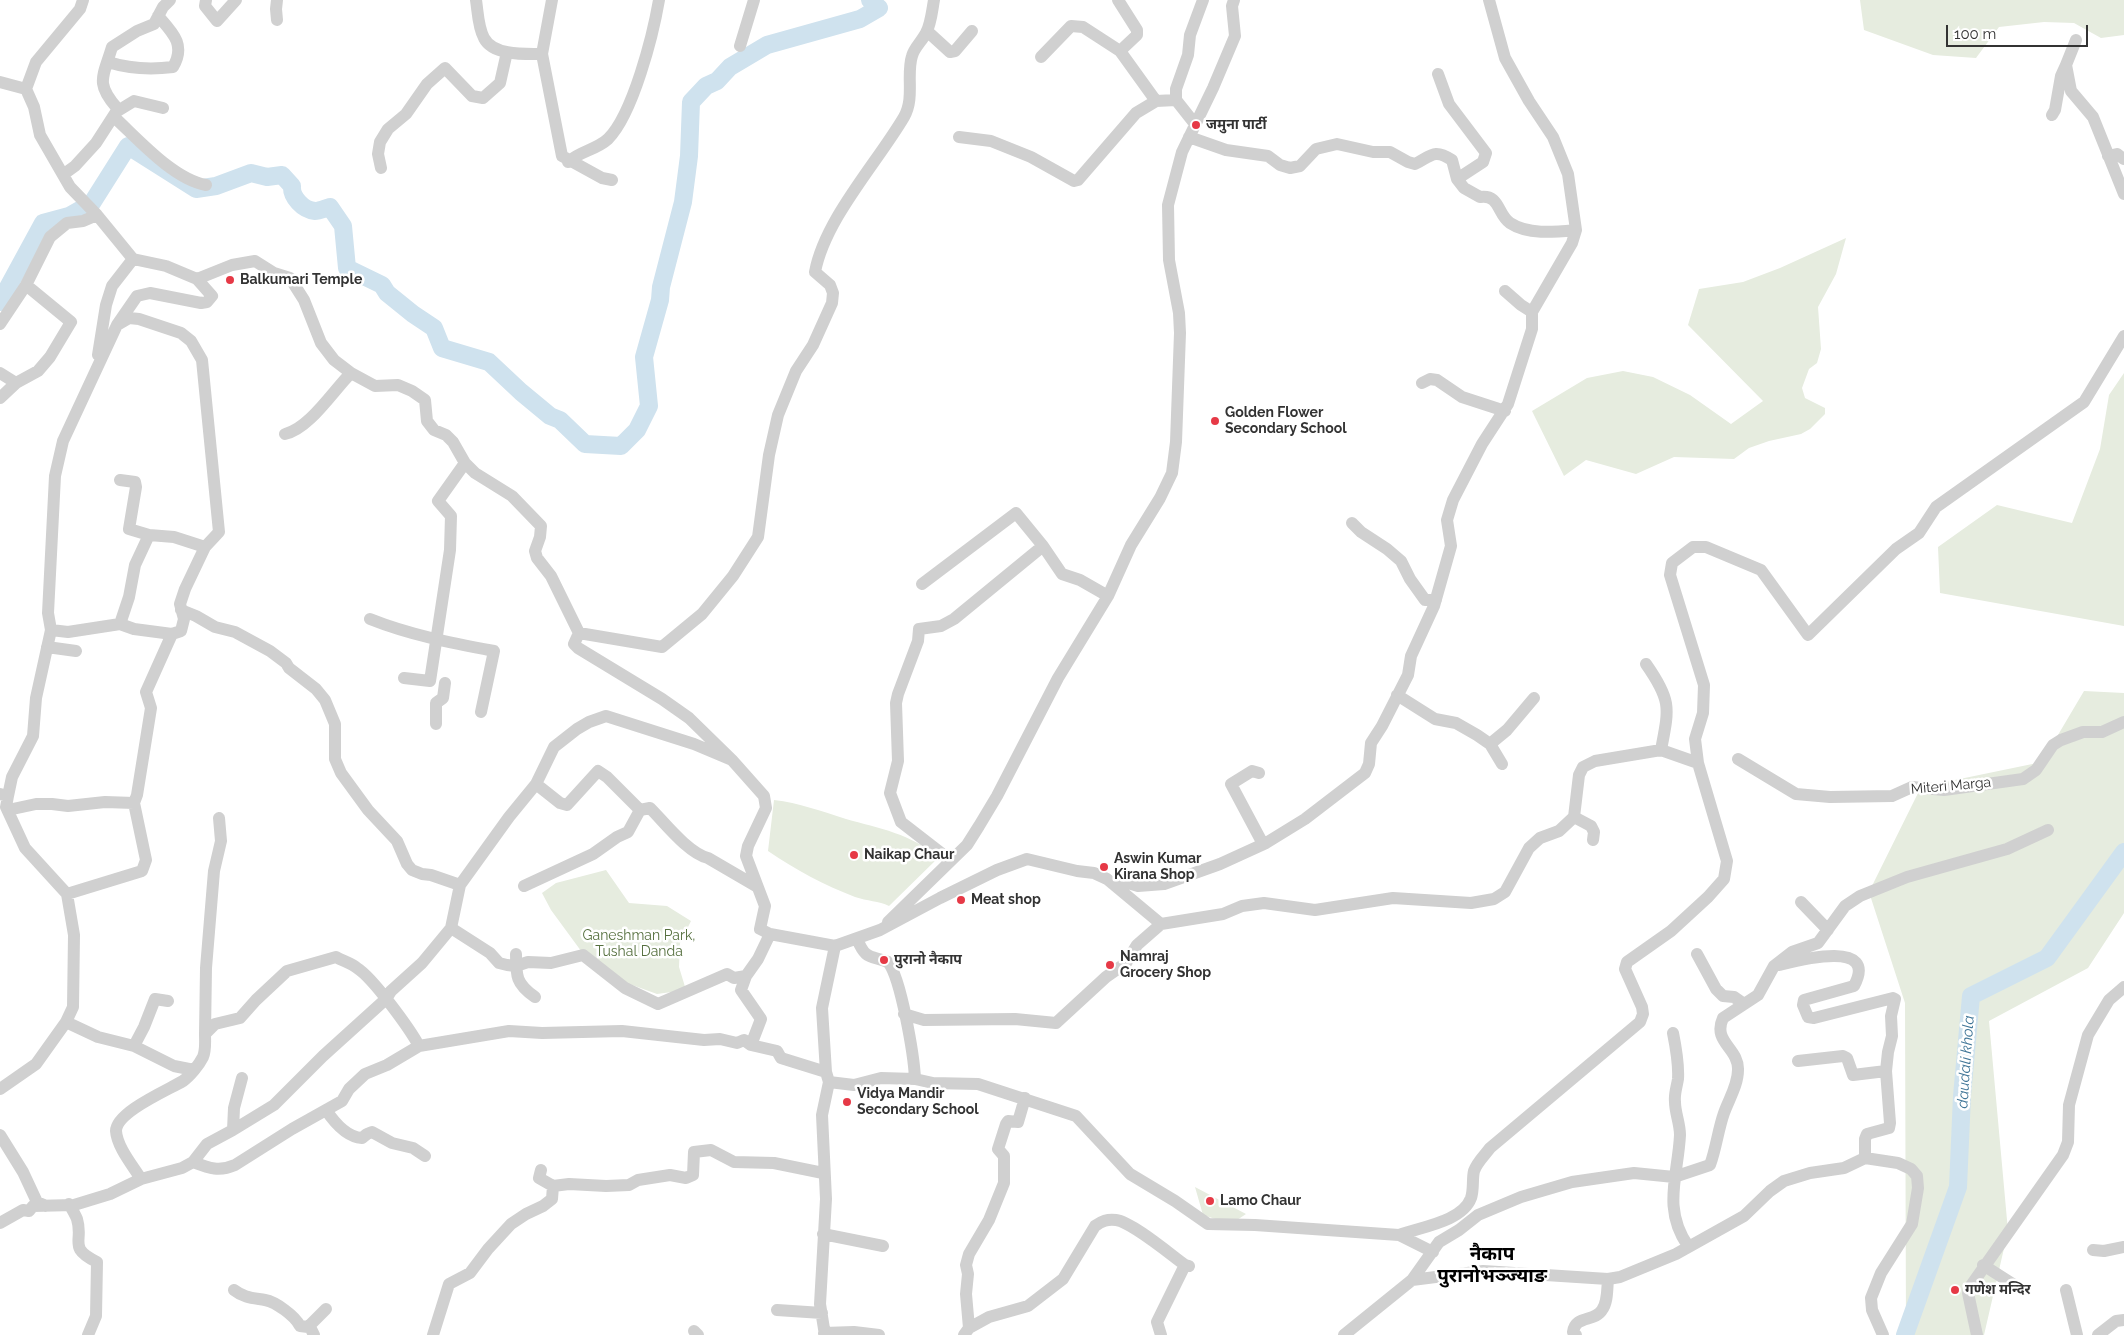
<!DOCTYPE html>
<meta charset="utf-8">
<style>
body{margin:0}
#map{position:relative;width:2124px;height:1335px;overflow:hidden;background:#fff;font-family:Raleway,sans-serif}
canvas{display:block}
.scale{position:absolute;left:1946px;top:25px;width:142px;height:22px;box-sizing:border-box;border:2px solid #333;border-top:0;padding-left:6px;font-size:15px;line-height:18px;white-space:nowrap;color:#333;-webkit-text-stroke:4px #fff;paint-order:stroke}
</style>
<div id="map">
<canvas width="2124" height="1335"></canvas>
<div class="scale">100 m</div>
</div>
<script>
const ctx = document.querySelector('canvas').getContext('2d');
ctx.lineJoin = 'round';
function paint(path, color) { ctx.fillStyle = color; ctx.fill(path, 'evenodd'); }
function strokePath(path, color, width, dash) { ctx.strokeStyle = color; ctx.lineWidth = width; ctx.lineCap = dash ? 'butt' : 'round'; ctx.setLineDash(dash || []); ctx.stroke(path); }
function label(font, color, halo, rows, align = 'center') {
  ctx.font = font + ' Raleway,"Noto Sans Devanagari",sans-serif'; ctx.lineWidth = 5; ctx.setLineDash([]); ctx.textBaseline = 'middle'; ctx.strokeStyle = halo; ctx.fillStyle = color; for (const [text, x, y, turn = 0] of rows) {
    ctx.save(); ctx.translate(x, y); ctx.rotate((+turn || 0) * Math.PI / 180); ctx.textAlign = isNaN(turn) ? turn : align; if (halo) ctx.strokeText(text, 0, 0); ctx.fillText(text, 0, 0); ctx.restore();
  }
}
paint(new Path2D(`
 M1860,0h264v35l-23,3 -27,-15 -30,-1 -45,5 -23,31 -43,-3 -69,-25z
 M1846,238l-10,36 -18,33 3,42 -4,14 -8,6 -7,19 3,10 20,10v6l-15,15 -9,5 -32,7 -20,7 -15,11 -60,-2 -38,17 -50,-14 -22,16 -32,-65 55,-33 36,-7 30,6 37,18 41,29 32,-23 -75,-76 11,-36 44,-7 37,-14z
 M2124,373v253l-184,-33 -2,-46 59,-42 75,18 28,-74 9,-54z
 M2084,691l40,2v220l-36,55 -99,53 19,210 -24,104h-78l-1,-332 -36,-111 52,-105 121,-25z
 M774,800c25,3 47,11 72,19 32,9 67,15 92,39l-49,48c-10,-5 -22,-5 -34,-9 -31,-12 -59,-27 -87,-46z
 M606,870l23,33 38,3 24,15 -11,22 -1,24 7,23 -29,4 -33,-12 -40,-27 -33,-45 -9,-17 14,-10z
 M1195,1187l51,27 -15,10 -28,-9z`), '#e6ecdf');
strokePath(new Path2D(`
 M0,302l43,-79 26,-7 23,-13 36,-57 68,43 20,-3 35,-13 16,4 15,-2 10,11c-1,11 11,24 23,25 4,0 11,-3 15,-4l13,19 4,42 35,17 5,8 26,21 21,14 8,20 47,14 32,30 29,24 10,4 25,24 36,2 16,-16 12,-24 -5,-49 16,-57 1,-13 22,-85 6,-46 2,-54 15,-16 11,-5 13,-14 37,-22 93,-26 19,-11 -9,-8
 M1905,1335l53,-148 4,-91 9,-100 76,-38 77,-106`), '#cfe2ee', 18);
strokePath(new Path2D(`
 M206,0l-1,6 12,15 19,-21
 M476,0c2,13 2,27 8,38 9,18 42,16 58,16
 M552,0l-10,54 20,102 40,22 10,2
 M1118,0l19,30v5l-17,16
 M277,20l-1,-11 1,-9
 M927,31l23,21 5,-1 17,-20
 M2076,40l-10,25 5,26 22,26 31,77
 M740,46l14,-46
 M1041,57l30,-31 12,1 37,24 36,50
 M108,62c22,7 41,8 65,5 13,-22 0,-34 -15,-51
 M1438,74l11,30 37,49 -3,9 -26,17
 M0,82l26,7 8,18 6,28 30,52 27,28 36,44 33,7 31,13 15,17 -5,6 -6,1 -51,-10 -13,3 -20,29 -54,116 -8,35 -7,137 3,17 -15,68 -3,38 -21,41 -4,19
 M26,89l10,-27 44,-53 3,-9
 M116,112l18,-11 29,7
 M2052,115l3,-5 6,-34 5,-11
 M114,117c24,22 59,62 92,68
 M1195,124l-19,-24v-11l12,-34 2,-20 13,-35
 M959,137l32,4 40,16 43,24 4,-1 58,-67 20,-12 20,-1
 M1189,137l37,13 42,6 12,9 10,3 10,-2 16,-17 21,-5 36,8h17l18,10 7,2c16,-8 19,-16 37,-4l5,19 7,9 16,9c20,-3 17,17 30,26 18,12 45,9 66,7
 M2108,156l9,-2 7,5
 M568,162c12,-11 28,-12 40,-23 25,-25 45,-104 51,-139
 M381,168l-3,-14 2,-12 8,-13 18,-15 21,-30 18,-16 27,28 11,2 17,-15 7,-31
 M64,174l11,-8 21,-23 20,-31 1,-4c-22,-25 -14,-31 -5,-61l25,-16 17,-7 9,-17 7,-7
 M197,279l35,-14 23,-4 19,12 16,5 14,22 17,43 13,17 17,13 24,13 23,-1 14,6 13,9 2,21 7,9 12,5 7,7 12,21 10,10 37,23 29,30 -1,11 -5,14 2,7 14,18 28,57
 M1505,291l16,14 11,7
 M0,324l26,-39 24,-48 17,-14 16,-2 14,-6
 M117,325l12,-7 10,1 42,14 10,8 11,19 17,172 -14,15 -20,42 -5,15 4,15 -3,12 -9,3 -26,58 5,16 -14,87 -3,8
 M98,355l8,-50 6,-19 21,-27
 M0,373l16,10
 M1422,383l8,-4 7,1 25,17 43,14
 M0,398l16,-15 22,-12 12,-14 21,-35 -45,-37
 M285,434c24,-5 48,-43 66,-61
 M120,480l15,2 1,5 -7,42 20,6 -14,30 -6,32 -9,27 14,5 38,5
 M1352,523l9,9 26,17 14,12 9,18 15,21h11
 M149,535l25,2 31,10
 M922,584l94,-71 27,33
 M181,610l15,6 19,11 20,5 35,19 16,12 3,5 27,21 9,11 10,24v35l6,14 27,37 29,31 10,23 5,6 10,4 9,1 29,10
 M370,619c40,16 82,24 124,32l-13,61
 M51,630l17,2 52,-8
 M47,647l29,4
 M1646,664c26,37 23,44 15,86
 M404,678l26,3 20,-131 1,-34 -13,-15 27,-38
 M1397,695l38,24 21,4 21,12 13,9 12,20
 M436,724v-21l7,-5 2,-15
 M1490,744l17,-14 27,-32
 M1738,759l58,35 34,3 62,-1 20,-9 32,3 79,-11 13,-9 17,-25 8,-5 22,-8h19l22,-10
 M732,760l-43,-42 -27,-19 -84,-51 -4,-4 5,-11 83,14 40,-33 31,-38 25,-39 11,-82 9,-40 18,-44 17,-26 19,-42 1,-10 -3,-8 -15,-13c10,-53 62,-109 89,-155 11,-19 2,-42 8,-61 2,-8 10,-15 14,-23 5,-9 6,-22 8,-33
 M1259,773l-7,-2 -21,13 32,60
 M536,784l24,19 7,2 31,-34 9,6 33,33
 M0,794l8,2 -2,11 19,41 42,46 7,41 -1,72 -7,15 -30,42 -36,25
 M8,810l28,-6h16l16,2 37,-4 29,1 12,57 -4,11 -75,23
 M1574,817l17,9 3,6 -1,8
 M950,860l-49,-38 -11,-29 8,-32 -2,-58 2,-9 20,-53 1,-12 22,-3 13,-7 89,-73 19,28 18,6 28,16
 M1113,884l9,-3 16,5 26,-2 56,-20 46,-21 39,-24 60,-46 4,-9 2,-21 11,-17 26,-51 3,-19 23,-50 17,-60 -4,-26 6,-20 29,-56 26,-40 24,-75v-17l40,-69 4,-13 -8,-56 -15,-37 -24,-36 -24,-43 -16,-58
 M524,886l69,-32 24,-17 11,-5 12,-22 10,-2c15,15 38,45 58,50l48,28
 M1801,902l27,28
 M888,922l79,-77 12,-19 18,-30 61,-118 50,-82 23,-51 29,-47 12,-25 4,-31 4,-109 -1,-20 -10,-53 -1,-55 14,-53 31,-64 22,-52 -3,-30 2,-6
 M451,928l39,25 9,10 8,2 9,1 12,-4 23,1 32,-8 42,33 33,16 69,-30 7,4 12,-2 12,-17 12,-25
 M857,939c9,21 12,16 31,23 13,16 26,94 27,117
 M516,954c0,22 0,30 19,43
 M1697,954l19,35 7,7 11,1 10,7
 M1779,965c20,-5 100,-26 75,21l-50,14 -1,5 5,12 6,1 79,-20 2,1 -4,17 1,20 -4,16 -2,19 4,52 -1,5 -22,6 -2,5v19
 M746,976l-5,14 20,29 -10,26
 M904,1014l20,6 91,-1 41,4 50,-46 20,-14 11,-18 24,-21
 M66,1022l32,15 36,9 40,20 20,4
 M1673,1033c3,15 6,31 5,46 -1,7 -4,15 -3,23 0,11 5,21 5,33 -2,41 -18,73 8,111
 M205,1034l1,-66 8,-97 7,-30 -2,-23
 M134,1046l10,-19 11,-28 13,2
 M1798,1061l45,-5 4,2 6,17 33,-4
 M829,1082l25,3 27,-7 34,1 18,4 45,1 98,32 54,58 45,27 33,23 47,1 144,10 34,17
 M326,1110c8,12 20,27 36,28l5,-4 5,-2 20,11 21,5 12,8
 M233,1130l41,-25 49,-49 63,-57 5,-8 31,-28 29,-35 9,-43 49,-68 27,-33 18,-37 23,-18 12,-7 17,-6 88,28 38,16 32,36 2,12 -18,38 -2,10 19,50 -5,23 10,5 65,12
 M0,1135l23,37 14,30 9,4
 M193,1162c16,6 26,10 42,3l57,-36 50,-28 7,-12 16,-15 22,-9 32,-19 90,-15 33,2 80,-2 82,9 16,-1 17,4 7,-3 7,5 26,6 4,7 45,14
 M541,1170l-2,8 14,8 16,-2 37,2 23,-1 9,-5 32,-5 16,3 7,-3 1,-23 17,-2 23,12 40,1 49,10
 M141,1179c-8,-13 -24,-32 -25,-48 0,-19 52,-41 67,-50 7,-5 16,-16 20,-24 3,-7 2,-15 2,-23l10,-10 25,-6 16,-18 31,-29 49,-14c7,4 15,6 21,11 16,10 53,61 62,78
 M69,1204c3,5 6,10 8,15 7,23 -10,28 20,43l-1,54 -8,19
 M0,1223l23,-13 6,1 4,-5 41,-1 36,-11 31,-15 41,-11 11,-6 14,-18 26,-14 1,-22 8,-30
 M823,1234l60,12
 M1399,1235c21,-8 63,-13 72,-37 3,-9 1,-19 3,-27 3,-9 11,-16 16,-23l150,-126 3,-8 -1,-7 -17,-38 2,-7 44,-31 37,-34 16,-18 3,-18 -29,-98 -3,-24 8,-26 1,-28 -34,-110 2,-12 21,-16h13l55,23 47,65 88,-86 23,-16 17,-26 148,-105 40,-66
 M2093,1250l11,1 20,-4
 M1983,1265l36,23
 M1412,1280l71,-9 125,8 12,-2 56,-23 68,-38 26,-25 14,-10 26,-8 34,-5 21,-10 33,5 13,6 6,7 1,12 -6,36 -31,49 -10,25 1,12 11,25
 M234,1290c10,8 20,8 31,10 11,2 30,16 35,26l8,1
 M2066,1290l11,45
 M777,1310l45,3
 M969,1328l-3,-34 2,-20 -2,-9 3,-11 20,-34 15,-37v-27l-6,-7 8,-25 2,-3 10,1 7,-24
 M694,1331l4,4
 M824,1333l30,-1 25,3
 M314,1335l-3,-6 -3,-2 18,-18
 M433,1335l16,-51 21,-11 18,-24 23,-25 15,-10 17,-8 9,-7 1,-13
 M825,1335l-5,-31 6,-105 -4,-84 7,-33 -3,-10 -4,-64 13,-62 45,-16 60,-32 57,-28 30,-11 50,12 17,2 13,6 54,45 62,-10 19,-8 22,-3 51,7 78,-12 78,5 23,-4 11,-7 24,-44 11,-10 19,-7 15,-14 5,-42 4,-8 12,-6 66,-11 37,13
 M964,1335l5,-7 20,-11 39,-11 35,-27 32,-53c7,-5 12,-7 21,-6 16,2 55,35 69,45l4,1
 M1161,1335l-4,-13 28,-57
 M1344,1335l68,-55 27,-38 20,-12 19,-15 43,-18 51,-15 62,-9 40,4 36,-12c6,-16 8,-35 14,-52 5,-14 14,-28 14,-43 1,-22 -26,-28 -15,-52l35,-23 16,-29 18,-14 26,-9 27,-37 15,-10 47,-19 100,-28 41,-19
 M1576,1335l-3,-3c2,-17 22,-10 29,-22 6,-8 5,-21 6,-31
 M1977,1335l-9,-42 2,-6 93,-132 5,-13 1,-37 19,-70 21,-35 15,-13
 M2098,1335l18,-14 8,-1`), '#d0d0d0', 12);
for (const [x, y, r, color] of [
 [1196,125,5,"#e63946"],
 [230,280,5,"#e63946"],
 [1215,421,5,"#e63946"],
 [854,855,5,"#e63946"],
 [1104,867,5,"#e63946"],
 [961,900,5,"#e63946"],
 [884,960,5,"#e63946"],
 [1110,965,5,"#e63946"],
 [847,1102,5,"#e63946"],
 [1210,1201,5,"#e63946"],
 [1955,1290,5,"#e63946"]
]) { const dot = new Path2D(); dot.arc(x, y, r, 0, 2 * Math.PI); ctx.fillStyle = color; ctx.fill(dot); strokePath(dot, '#fff', 2); }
label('bold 14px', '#333', '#fff', [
 ["जमुना पार्टी",1206,125],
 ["Balkumari Temple",240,280],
 ["Golden Flower",1225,413],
 ["Secondary School",1225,429],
 ["Naikap Chaur",864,855],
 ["Aswin Kumar",1114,859],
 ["Kirana Shop",1114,875],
 ["Meat shop",971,900],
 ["Namraj",1120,957],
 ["Grocery Shop",1120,973],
 ["पुरानो नैकाप",894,960],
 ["Vidya Mandir",857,1094],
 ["Secondary School",857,1110],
 ["Lamo Chaur",1220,1201],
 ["गणेश मन्दिर",1965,1290]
], 'left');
label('14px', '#333', '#fff', [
 ["Miteri Marga",1951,786,-5]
]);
label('14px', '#56703f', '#fff', [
 ["Ganeshman Park,",639,936],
 ["Tushal Danda",639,952]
]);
label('italic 15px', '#3f7597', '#fff', [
 ["daudali khola",1966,1062,-86]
]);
label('bold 19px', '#000', '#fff', [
 ["नैकाप",1492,1254],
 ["पुरानोभञ्ज्याङ",1492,1276]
]);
</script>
